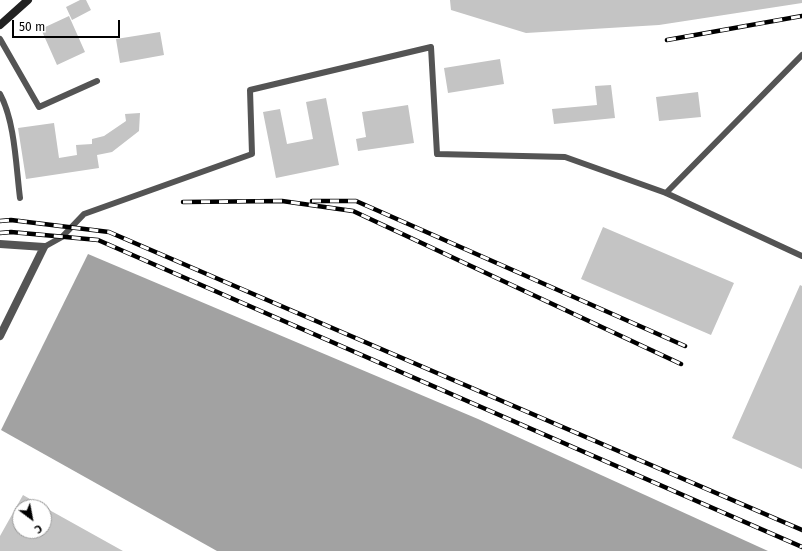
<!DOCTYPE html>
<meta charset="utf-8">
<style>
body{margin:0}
#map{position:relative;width:802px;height:551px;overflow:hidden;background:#fff;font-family:"Fira Sans",sans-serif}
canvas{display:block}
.north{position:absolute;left:12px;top:499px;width:40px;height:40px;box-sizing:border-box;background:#fff;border:1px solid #999;border-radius:50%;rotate:148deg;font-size:11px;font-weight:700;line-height:16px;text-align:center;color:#000}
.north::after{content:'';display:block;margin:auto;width:14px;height:18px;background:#000;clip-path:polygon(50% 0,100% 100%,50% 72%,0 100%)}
.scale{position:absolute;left:12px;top:20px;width:108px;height:18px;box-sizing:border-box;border:2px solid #000;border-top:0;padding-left:5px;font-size:12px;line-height:14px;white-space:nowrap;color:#000;-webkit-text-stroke:3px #fff;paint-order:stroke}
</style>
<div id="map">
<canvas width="802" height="551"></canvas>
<div class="north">С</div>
<div class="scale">50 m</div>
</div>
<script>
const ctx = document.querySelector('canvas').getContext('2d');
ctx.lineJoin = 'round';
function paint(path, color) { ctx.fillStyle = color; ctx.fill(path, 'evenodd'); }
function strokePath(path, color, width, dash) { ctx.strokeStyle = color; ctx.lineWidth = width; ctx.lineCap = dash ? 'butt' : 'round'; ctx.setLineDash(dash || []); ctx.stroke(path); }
paint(new Path2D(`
 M88,254l390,165 290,132h-551l-216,-121z`), '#a2a2a2');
paint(new Path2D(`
 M80,0h6l5,10 -19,10 -6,-13z
 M450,0h352v3l-143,22 -133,8 -75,-23z
 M69,16l16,36 -28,13 -16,-36z
 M160,32l4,23 -44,8 -4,-24z
 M500,59l4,25 -56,9 -4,-25z
 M611,85l4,33 -61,6 -2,-15 45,-4 -2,-19z
 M698,92l3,25 -42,4 -3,-24z
 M326,98l13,67 -63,13 -13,-66 17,-3 7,35 26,-5 -7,-37z
 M408,105l6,38 -56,8 -2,-12 10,-2 -4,-25z
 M140,113l-1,18 -27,21 -15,3 2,13 -73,11 -8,-51 36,-5 5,35 18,-3 -1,-10 16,-1v-5l12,-3 22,-15 -1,-7z
 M603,227l131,56 -23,52 -130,-56z
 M800,285l2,1v183l-70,-31z
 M23,495l21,12 79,44h-123v-15zM20,507h24v24h-24z`), '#c4c4c4');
strokePath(new Path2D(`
 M0,39l39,68 58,-26
 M0,94c15,27 16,73 20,104
 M666,193l136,-138
 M44,247l18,-10 22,-23 168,-60 -2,-64 181,-43 6,107 128,3 101,36 136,63`), '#545454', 6);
strokePath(new Path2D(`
 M0,244l44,3 -44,89`), '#545454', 8);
strokePath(new Path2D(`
 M0,25l28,-25`), '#212121', 8);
const rail = new Path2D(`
 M667,40l135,-24
 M312,201h44l329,145
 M183,202l99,-1 71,10 328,153
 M0,221l11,-1 98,12 693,298
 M0,233l11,-1 87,8 704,307`);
strokePath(rail, '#000', 4.5);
strokePath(rail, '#fff', 3, [9]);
</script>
